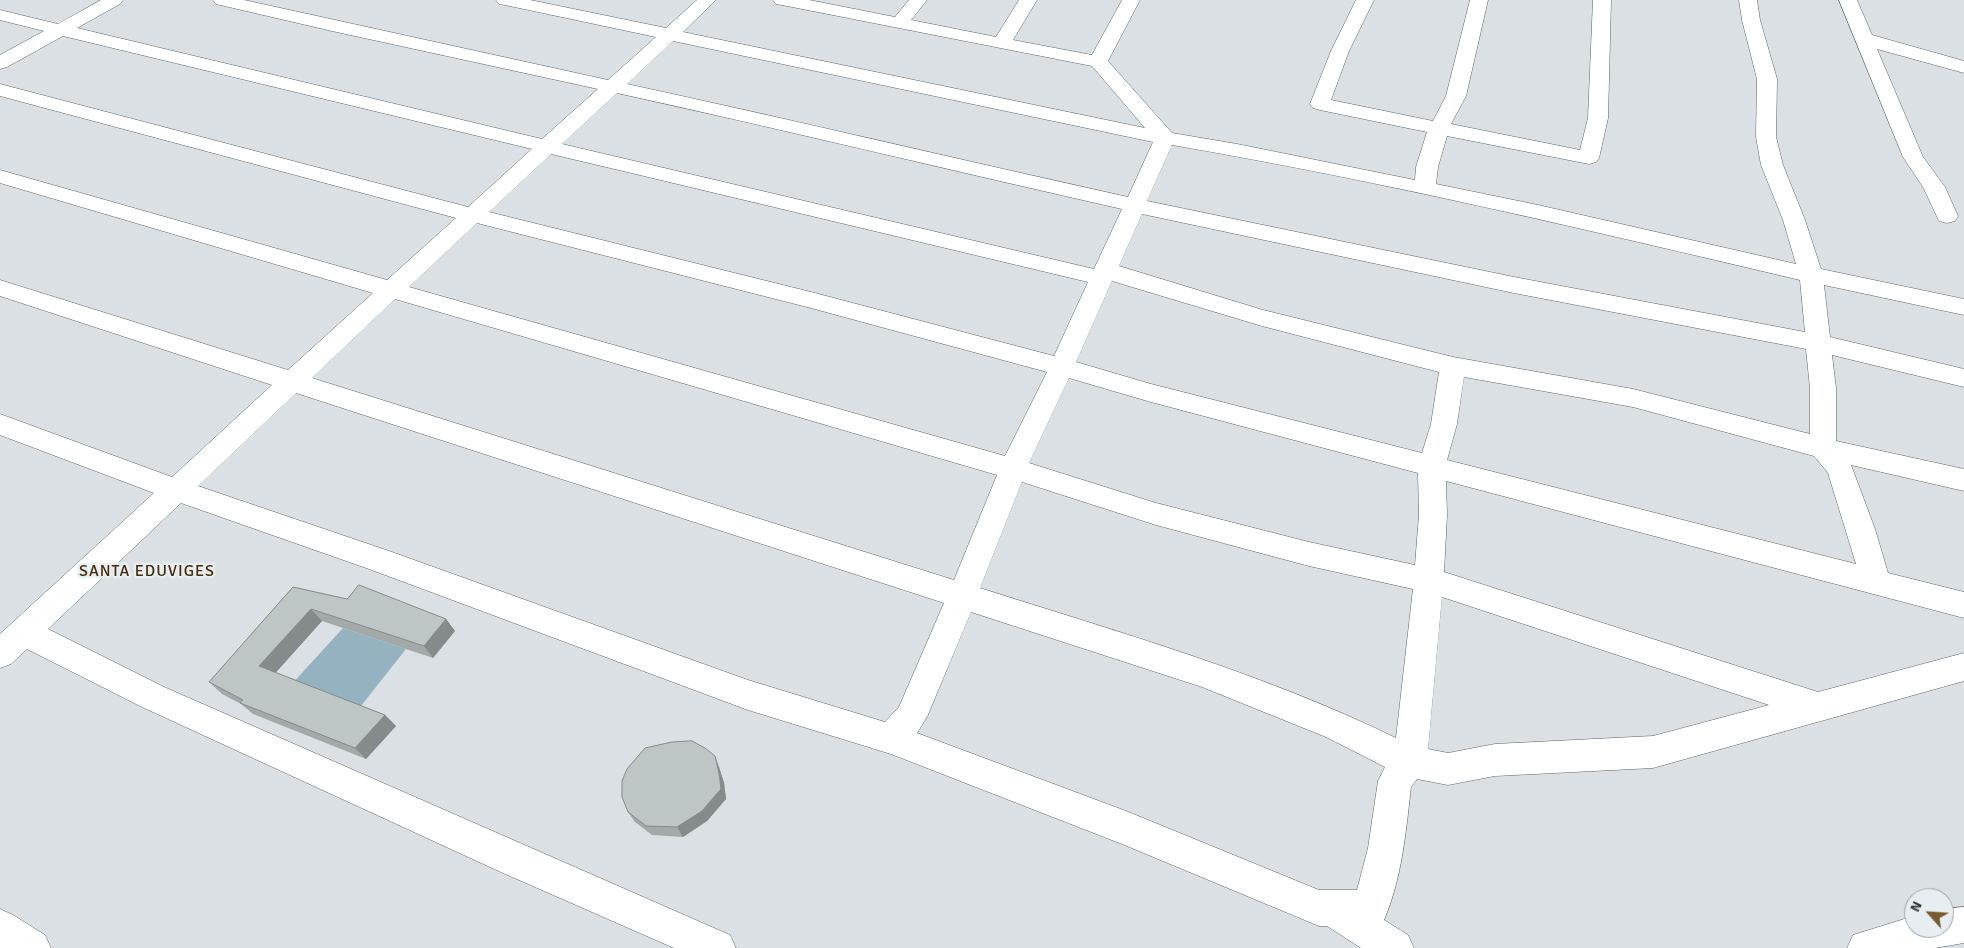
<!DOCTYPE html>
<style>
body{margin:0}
#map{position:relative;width:1964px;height:948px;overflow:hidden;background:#dae0e3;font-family:Signika,sans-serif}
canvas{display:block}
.north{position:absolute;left:1904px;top:888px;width:50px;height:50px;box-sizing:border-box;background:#e7edf0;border:1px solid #9fa4a6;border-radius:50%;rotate:296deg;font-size:14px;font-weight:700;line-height:20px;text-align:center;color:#343637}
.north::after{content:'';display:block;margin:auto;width:18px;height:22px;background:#775a2e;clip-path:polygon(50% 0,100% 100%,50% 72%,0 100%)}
</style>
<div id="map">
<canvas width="1964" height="948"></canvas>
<div class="north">N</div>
</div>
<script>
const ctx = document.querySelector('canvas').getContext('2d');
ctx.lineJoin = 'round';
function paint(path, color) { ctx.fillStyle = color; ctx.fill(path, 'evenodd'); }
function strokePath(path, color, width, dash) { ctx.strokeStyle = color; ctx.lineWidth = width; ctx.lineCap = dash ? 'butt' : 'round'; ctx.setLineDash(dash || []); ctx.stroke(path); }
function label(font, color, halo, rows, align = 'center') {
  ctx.font = font + ' Signika,sans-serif'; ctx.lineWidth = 5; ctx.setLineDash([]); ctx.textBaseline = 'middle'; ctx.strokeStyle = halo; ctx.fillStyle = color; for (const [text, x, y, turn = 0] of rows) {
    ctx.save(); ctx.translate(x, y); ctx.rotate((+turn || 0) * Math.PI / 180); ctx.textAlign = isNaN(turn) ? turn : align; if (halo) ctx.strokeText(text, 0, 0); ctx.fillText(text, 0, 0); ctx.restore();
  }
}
paint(new Path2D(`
 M343,628l63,21 -49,62 -66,-26z`), '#95b2c1');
const minor = new Path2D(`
 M101,0h22l-3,4 -43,24 465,111 56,-50 -266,-58 -116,-27 -3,-4h31l364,80 48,-43 -151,-32 -6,-1 -3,-4h34l136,28 31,-28h19l-33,32 462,96 -53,-62 -310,-61 -6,-1 -3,-4h36l86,17 14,-17h18l-16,20 85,17 23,-37h18l-24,40 79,15 30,-55h18l-32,61 64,72 65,11 178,36 1,-13 11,-35 -107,-22 -7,-2 -3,-4 21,-53 25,-51h18l-25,51 -18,49 102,21 13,-25 24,-96h18l-22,96 -15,28 129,26 8,-32 5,-118h18l-3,118 -9,40 -3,4 -7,2 -142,-28 -9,31 -2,17 102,21 258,59 -13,-44 -22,-55 -5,-28 1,-58 -15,-59 -3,-20h18l3,20 17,59 -1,58 7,28 22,55 16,49 143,30v16l-140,-30 6,52 134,32v18l-132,-32 4,33v53l128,28v22l-113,-26 24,64 13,44 76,19v26l-518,-137 1,34 -3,57 374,120 146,-39v28l-311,87 -158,8 -47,9 -31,-6 -6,8c-5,44 -9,91 -27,133l24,15 6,13h-53l-34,-22h-8l-197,-82 -231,-90 -143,-44 -379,-141 -188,-66 -133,126 116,58 566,248 6,13h-62l-171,-75 -361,-166 -115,-58 -16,15 -11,4v-34l154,-141 -154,-58v-21l172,63 100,-92 -272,-89v-16l288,90 85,-77 -373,-110v-13l387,110 69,-62 -456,-122v-12l468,123 64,-58 -469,-113 -56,31 -7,2v-14l44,-24 -44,-11v-10l58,14zM673,41l480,101 -25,55c-168,-37 -334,-77 -501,-113zM617,93c169,37 336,78 505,116l-28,60 -532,-125zM1172,145c211,36 420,86 628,135l5,52 -291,-55 -367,-76zM551,154l72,17 465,111 -34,74 -243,-64 -322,-80zM1142,214l372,79 292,56 4,39v46l-177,-45 -180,-32 -190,-47 -144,-44zM477,223l334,85 236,64 -42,84 -596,-169zM1112,281l150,45 177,46 -8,52 -9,29 -271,-69 -75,-22zM395,299l602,176 -43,105 -642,-202zM1464,377l169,30 181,49 14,17 28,91 -409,-104 10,-36zM1069,378l82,24 267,71 1,42 -4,50 -106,-23 -153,-39 -127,-40zM296,393l648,210 -45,104 -14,15 -137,-42 -359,-129 -191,-65zM1022,482l134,43 153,41 104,23 -17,149c-133,-65 -275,-105 -416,-150zM1442,597l327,108 -116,31 -158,8 -47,9 -20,-4zM971,612l231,75 124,50 59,30 -7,14 -10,67 -11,42h-38l-193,-79 -209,-78 10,-16z
 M1839,0h18l15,35 92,26v12l-87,-24 46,108 22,30 13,29 -3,5 -8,2 -8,-2 -16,-34 -20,-30z
 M1964,907v36l-29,5h-88l6,-13 61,-19v12h30v-19z
 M0,909l13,6 32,20 6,13h-51z`);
strokePath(minor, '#5e6366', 1);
paint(minor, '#fff');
paint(new Path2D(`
 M293,587l54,12 99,20 9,12 -22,27 -111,-37 -47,52 110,42 11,11 -30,33 -113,-45 -12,-10 -19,-10 -13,-12z
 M719,767l5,16 2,16 -19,22 -24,16 -31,-2 -17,-13 -7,-10z`), '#a3a9a9');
paint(new Path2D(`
 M311,609l11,12 -51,57 -12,-12z
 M446,619l9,12 -22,27 -9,-12z
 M385,715l11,11 -30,33 -11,-11z
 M715,756l4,11 5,16 2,16 -19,22 -24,16 -6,-10z`), '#858a8a');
const building = new Path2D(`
 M359,585l87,34 -22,27 -113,-37 -52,57 126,49 -30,33 -115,-45 3,-3 -34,-18 84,-95 54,12z
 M692,741l13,7 10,8 4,17 2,16 -19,22 -25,16 -31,-1 -18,-14 -6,-15v-16l5,-12 18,-21 27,-6z`);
paint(building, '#bec5c5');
strokePath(building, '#858a8a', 1);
ctx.letterSpacing = '1px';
label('16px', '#432d07', '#e7edf0', [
 ["SANTA EDUVIGES",147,572]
]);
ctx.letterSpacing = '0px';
</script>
